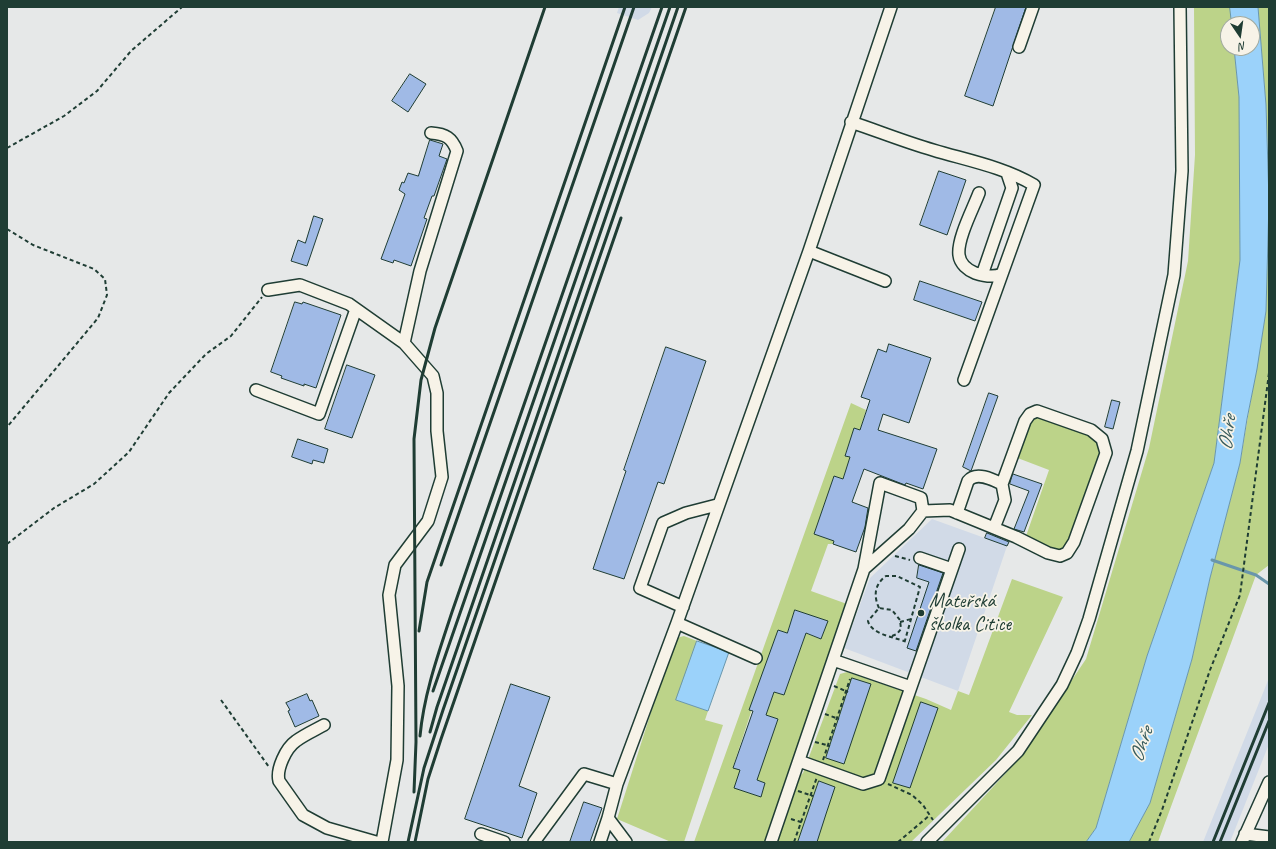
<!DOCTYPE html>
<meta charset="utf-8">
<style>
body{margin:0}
#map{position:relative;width:1276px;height:849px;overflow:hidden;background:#e6e8e8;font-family:Caveat,sans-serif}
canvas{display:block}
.frame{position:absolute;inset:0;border:8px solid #1f3d34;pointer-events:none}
.north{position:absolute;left:1220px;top:16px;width:40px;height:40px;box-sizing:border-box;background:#f7f3e8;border:1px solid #a1aaa0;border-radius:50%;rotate:167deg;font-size:11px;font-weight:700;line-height:16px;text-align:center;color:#1f3d34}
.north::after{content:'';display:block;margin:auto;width:14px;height:18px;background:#1f3d34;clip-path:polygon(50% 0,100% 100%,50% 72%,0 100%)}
</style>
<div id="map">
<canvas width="1276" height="849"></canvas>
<div class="frame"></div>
<div class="north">N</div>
</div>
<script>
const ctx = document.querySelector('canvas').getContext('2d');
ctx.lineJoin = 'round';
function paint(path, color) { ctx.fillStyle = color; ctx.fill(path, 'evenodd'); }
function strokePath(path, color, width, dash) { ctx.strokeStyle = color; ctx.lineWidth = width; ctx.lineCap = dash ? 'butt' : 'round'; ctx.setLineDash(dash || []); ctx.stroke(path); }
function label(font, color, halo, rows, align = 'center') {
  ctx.font = font + ' Caveat,sans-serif'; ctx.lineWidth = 3.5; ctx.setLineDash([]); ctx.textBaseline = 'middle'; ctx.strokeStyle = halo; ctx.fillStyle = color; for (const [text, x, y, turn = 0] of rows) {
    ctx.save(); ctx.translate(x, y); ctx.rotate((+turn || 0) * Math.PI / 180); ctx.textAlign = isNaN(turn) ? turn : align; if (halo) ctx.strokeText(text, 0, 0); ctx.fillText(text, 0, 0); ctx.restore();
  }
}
paint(new Path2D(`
 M619,7h33l-3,6 -11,7 -21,-7z
 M932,519l75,27 -49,145 -114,-43 26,-70z
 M1269,678v66l-39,98h-27z`), '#d1dae7');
paint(new Path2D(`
 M1194,7h36l2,17h-4v24h6l5,49 1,163 -26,203 -67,193 -51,172 -10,14h-144l77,-83 67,-100 63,-211 39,-187 7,-106z
 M1258,7h11v180l-3,-82z
 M1269,201v364l-13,10 -98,267h-29l21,-39 42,-144 18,-81 30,-115 26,-152z
 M851,403l15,7 -6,20 -6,-1 -9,26 5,2 -7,22 -9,-3 -20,58 20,7 -1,3h-5l-17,47 36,13 -82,238h-71zM795,610l32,12 -6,17 -19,-7 2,7 -20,56 -10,-3 -8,23 12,4 -22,61 9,3 -4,14 -26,-9 8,-17 -10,-4 45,-137 9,3z
 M1038,414l53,19 12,12 -34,103 -9,6 -35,-15 24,-69 -34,-13 13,-36z
 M1012,579l51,18 -54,115 8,3h15l-36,45 -85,82h-135l22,-64 5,-5 37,-99 7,-2 79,27 25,11 7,-19 11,4z
 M684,636l13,5 -20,59 31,11 -3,9 18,5 -39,117h-13l-54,-23 57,-179 6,-3z`), '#bcd389');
const water = new Path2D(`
 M1230,7h28l8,98 3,96 -3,110 -9,58 -10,50 -7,44 -30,115 -18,81 -42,144 -21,39h-43l10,-14 51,-172 67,-193 26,-203 -1,-163 -5,-49h18v-24h-20z
 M697,641l32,11 -21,59 -32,-11z`);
paint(water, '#9bd2fa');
strokePath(water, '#6996ab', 1);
strokePath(new Path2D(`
 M1212,560l44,15 13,9`), '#6996ab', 3);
const building = new Path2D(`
 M996,7h30l-33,99 -28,-10z
 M410,74l16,10 -18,28 -16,-11z
 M430,140l13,4 -4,12 8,3 -13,37h-2l-8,22 3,1 -16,47 -17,-6 -1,3 -12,-4 24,-65 -6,-4 3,-8 2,1 4,-10 10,3z
 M939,171l27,9 -19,55 -27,-10z
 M314,216l9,3 -16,47 -16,-5 7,-21 7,3z
 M920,281l62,21 -7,19 -61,-21z
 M295,302l7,2 1,-2 38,13 -25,73 -12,-4v2l-23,-8 1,-2 -11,-4z
 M889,344l42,14 -22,65 -26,-9 -5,16 59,19 -14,40 -17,-6 -1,2 -41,-16 -12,33 16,6 -3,19 -9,25 -23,-8 1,-3 -20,-7 20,-58 9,3 7,-22 -5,-1 9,-28 6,2 10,-30 -9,-3 17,-48 8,3z
 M666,347l40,14 -42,123 -6,-2 -34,97 -31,-10 33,-98 -2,-1z
 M347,365l28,10 -23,63 -27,-9z
 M989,393l9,3 -27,75 -8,-4z
 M1112,400l8,2 -7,27 -8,-2z
 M298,439l30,10 -4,14 -11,-3 -1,4 -20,-7z
 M1013,474l29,10 -18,48 -10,-3 15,-38 -19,-7z
 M987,533l22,9 -2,4 -22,-8z
 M919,565l24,8 -27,78 -9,-3 22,-66 -12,-4z
 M795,610l33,11 -7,18 -15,-6 -22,62 -10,-3 -8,23 12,4 -21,61 8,3 -4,14 -27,-9 6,-18 -7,-2 20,-57 -4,-1 29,-80 9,3z
 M852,678l19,6 -27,80 -18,-6z
 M511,684l39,13 -31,89 18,7 -15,45 -57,-19z
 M307,694l3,7 2,-1 7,16 -24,11 -7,-16 2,-1 -4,-7z
 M921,702l17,6 -28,80 -17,-5z
 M819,781l16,6 -9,27 -9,28h-19z
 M584,802l18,6 -12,34h-20z`);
paint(building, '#a0bae6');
strokePath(building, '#1f3d34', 1);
const minor = new Path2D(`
 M1019,47l14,-40
 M851,122c27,9 54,20 82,28 33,10 71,17 101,35l-70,195
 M979,193c-6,16 -22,46 -20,62 1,9 9,15 16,18 9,3 18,5 27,1
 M809,251l76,30
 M982,275l30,-87 -5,-15
 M268,290l32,-5 49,19 55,39 29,33 4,17v38l5,46 -14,44 -33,44 -6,30 9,91 -1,74 -15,82
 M404,343l16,-72 37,-120c-5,-13 -11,-17 -26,-18
 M256,390l63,24 37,-105
 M880,483l41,15 2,13 -14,18 -45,40z
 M923,511l27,-1 66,27 32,16 12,3 7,-3 7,-11 32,-89 -4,-14 -11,-9 -54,-19 -7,3 -5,7 -23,63 3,16 -11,28
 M957,513l11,-32c8,-10 24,-2 34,3
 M920,558l32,11
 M683,607l-43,-19 23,-65 23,-10 31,-8
 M677,623l79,35
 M911,687l48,-138
 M324,725c-9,5 -20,10 -28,16 -10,7 -20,28 -17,40l24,34 24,13 49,14
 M799,761l64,23 16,-5 32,-92 -78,-27
 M617,784l60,-161 132,-372 82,-244
 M481,834l23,8
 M1245,834l24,3
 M534,842l50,-68 33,10 -9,34 18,24
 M600,842l8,-24
 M771,842l93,-273
 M927,842l91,-91 44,-66 15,-32 12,-34 48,-168 37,-176 8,-104 -2,-164
 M1242,842l27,-60`);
strokePath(minor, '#1f3d34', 14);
strokePath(new Path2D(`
 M7,148l57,-32 33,-25 34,-40 51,-44
 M7,229l26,16 61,24 11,10 2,16 -9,23 -91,109
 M7,544l47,-36 40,-24 35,-32 40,-59 37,-39 25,-18 31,-39
 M895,556l15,4
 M879,608c-6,-13 -4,-24 7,-32h11l23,11 -16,57
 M900,622l11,-3
 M892,636l5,-2 4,-5 -1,-9 -8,-10 -13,-2 -11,13c3,13 25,16 36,20
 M834,686l14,6
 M221,700l48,67
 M825,714l14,5
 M815,742l15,4
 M823,760l27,-81
 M888,784l24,11 11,10 10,15
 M798,791l15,5
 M791,819l13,4
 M794,842l23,-65
 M898,842l32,-27
 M1149,842l13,-32 48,-140 30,-75 29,-222`), '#1f3d34', 2, [4, 3]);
strokePath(minor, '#f7f3e8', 11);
strokePath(new Path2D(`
 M441,565l193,-558
 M419,631l8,-49 198,-575
 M433,691l237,-684
 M430,732l7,-25 241,-700
 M420,736c4,-43 19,-84 32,-124l210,-605
 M414,792l2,-50 -2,-303 7,-59 14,-52 110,-321
 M408,842l16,-74 19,-58 243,-703
 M415,842l13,-63 13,-40 180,-521
 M1213,842l56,-139
 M1220,842l49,-121`), '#1f3d34', 3);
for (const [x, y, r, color] of [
 [921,613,4,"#1f3d34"]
]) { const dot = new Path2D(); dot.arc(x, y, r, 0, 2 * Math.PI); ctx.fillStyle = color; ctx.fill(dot); strokePath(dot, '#f7f3e8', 1.5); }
label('20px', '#1f3d34', '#f7f3e8', [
 ["Mateřská",929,602],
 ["školka Citice",929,625]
], 'left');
label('italic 21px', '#385b5c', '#f7f3e8', [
 ["Ohře",1228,433,-83],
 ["Ohře",1142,745,-71]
]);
</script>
